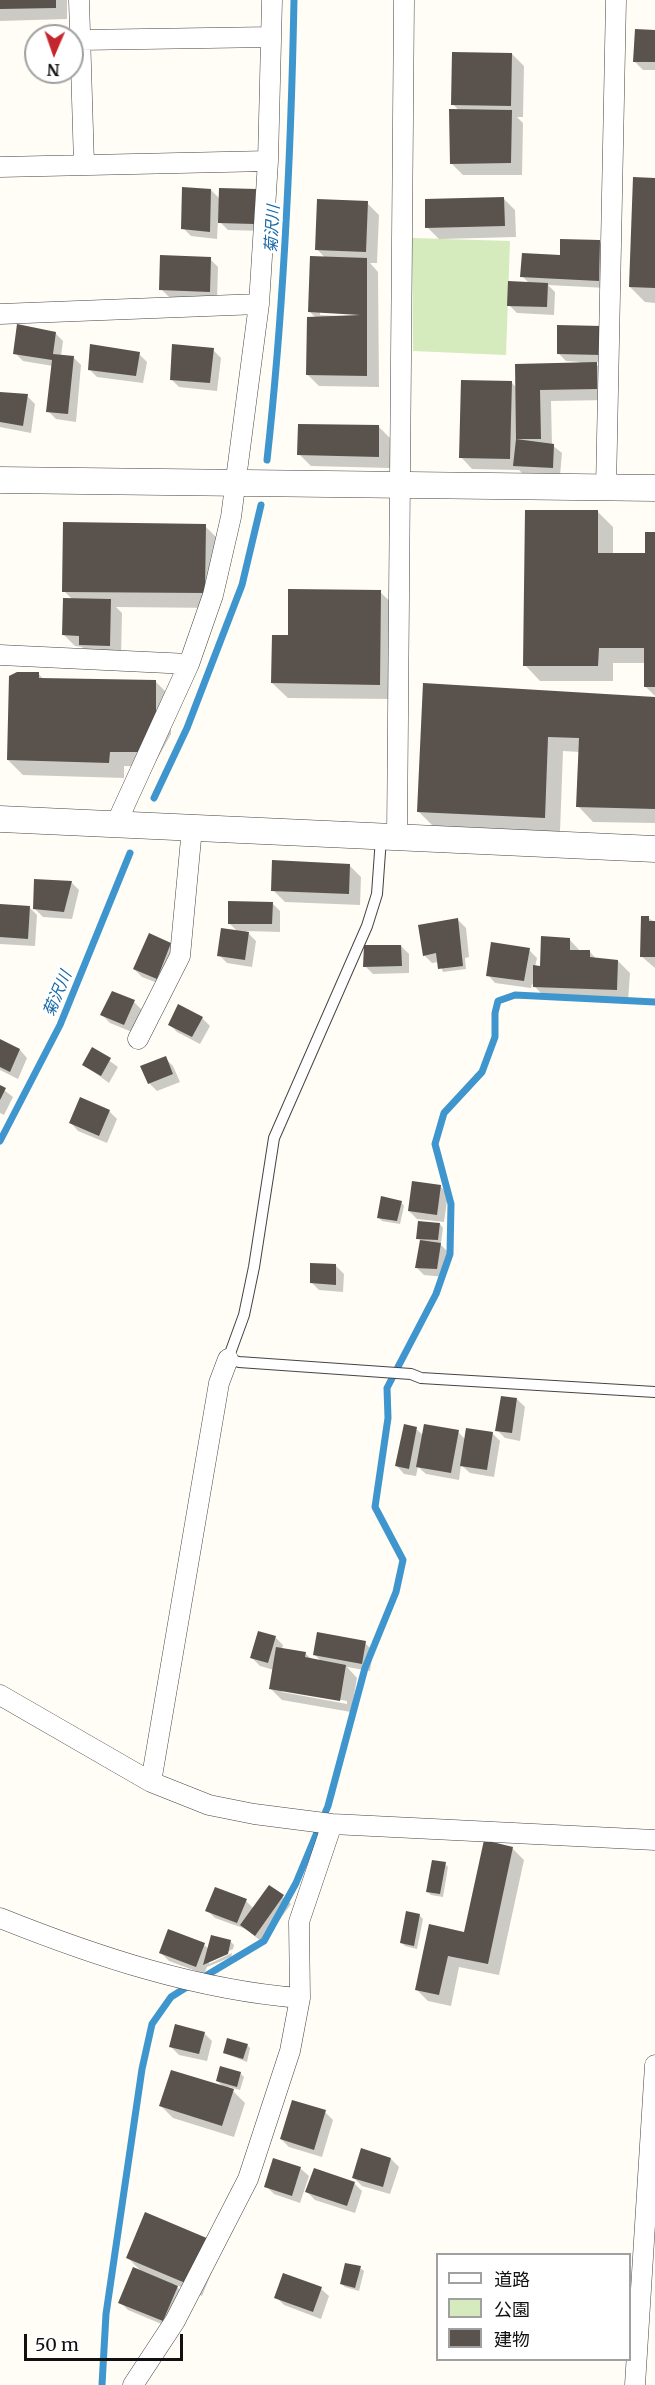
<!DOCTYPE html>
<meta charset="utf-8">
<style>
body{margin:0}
#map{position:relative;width:655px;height:2385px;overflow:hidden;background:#fffdf5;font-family:Merriweather,"Noto Sans JP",serif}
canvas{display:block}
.legend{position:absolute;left:436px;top:2253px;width:195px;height:108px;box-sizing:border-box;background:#fff;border:2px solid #a0a0a0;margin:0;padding:8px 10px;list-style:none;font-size:18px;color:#111}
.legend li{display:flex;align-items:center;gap:12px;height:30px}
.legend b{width:30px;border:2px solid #a0a0a0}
.north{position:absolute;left:24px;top:24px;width:60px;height:60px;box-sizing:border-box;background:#fff;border:2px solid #a0a0a0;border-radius:50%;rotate:182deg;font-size:16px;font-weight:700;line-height:24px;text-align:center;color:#111}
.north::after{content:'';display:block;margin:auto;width:21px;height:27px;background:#c4262e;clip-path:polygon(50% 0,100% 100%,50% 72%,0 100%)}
.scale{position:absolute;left:24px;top:2334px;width:159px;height:27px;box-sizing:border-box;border:3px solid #111;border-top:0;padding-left:8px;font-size:18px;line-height:21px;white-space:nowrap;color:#111;-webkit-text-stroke:4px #fff;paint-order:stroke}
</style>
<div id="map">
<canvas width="655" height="2385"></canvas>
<ul class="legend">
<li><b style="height:8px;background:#fff"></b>道路</li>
<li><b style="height:16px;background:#d5ebbd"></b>公園</li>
<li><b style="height:16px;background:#5a524d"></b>建物</li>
</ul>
<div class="north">N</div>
<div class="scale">50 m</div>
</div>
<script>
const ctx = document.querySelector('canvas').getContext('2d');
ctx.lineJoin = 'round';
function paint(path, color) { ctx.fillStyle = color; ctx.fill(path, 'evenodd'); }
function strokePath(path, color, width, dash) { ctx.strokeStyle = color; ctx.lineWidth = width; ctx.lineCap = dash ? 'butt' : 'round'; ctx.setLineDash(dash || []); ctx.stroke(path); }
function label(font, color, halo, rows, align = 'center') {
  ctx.font = font + ' Merriweather,"Noto Sans JP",serif'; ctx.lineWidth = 6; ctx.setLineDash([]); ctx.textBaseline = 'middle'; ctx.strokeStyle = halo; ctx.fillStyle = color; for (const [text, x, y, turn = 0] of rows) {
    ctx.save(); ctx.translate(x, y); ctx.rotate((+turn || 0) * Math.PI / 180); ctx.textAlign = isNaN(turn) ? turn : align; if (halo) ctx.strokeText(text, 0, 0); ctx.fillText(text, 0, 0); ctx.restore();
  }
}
paint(new Path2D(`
 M412,238l98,3 -4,114 -93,-4z`), '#d5ebbd');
paint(new Path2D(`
 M0,0h67v19l-67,2z
 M655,31v39h-12l-8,-8z
 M512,54l12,12 -1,51h-6l6,6 -1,52h-59l-12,-12 8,-52 -6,-7z
 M655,179v124l-10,-1 -15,-15z
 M211,190l10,10 34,-9 8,8 -1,32 -34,-1 -10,-10 -1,19 -26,-3 -8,-8z
 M503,198l12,12 1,27 -77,2 -12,-12z
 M367,203l12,12 -2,48h-7l8,9 1,115 -60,-1 -12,-12 9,-56 -6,-6 15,-54 -8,-9zM320,312l41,2 -1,3 -40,-2z
 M599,241l8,8 -1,39 -58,-3 7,7 -1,23 -37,-2 -8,-8 20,-22 -7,-7z
 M210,259l8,8 -1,33 -48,-3 -8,-8z
 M601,327l8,35h-15l14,14 1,24 -58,1 1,44 10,8 -2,23 -38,-3 -3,-3 -47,-1 -11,-12 51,-74 5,5 63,-24v-2l-14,-1 -8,-8z
 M55,333l8,8 -2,15 12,1 8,8 -5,57 -20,-3 -8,-8 5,-45 -30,-5 -8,-8z
 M213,350l8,8 -4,33 -38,-4 -8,-8z
 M139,354l8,8 -4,21 -46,-6 -8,-8z
 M0,393l27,3 8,8 -4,29 -31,-6z
 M379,427l12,12 -1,29 -79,-2 -12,-12z
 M598,512l15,15v27l33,1 9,-22v163l-10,-10v-23h-32v18h-73l-15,-16z
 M205,526l15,15v67l-104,-1 6,6 -1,44h-29l-10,-10 -7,-1 -11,-11 9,-35 -9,-9z
 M380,592l16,15 -2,92 -106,-1 -16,-15 17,-47z
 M38,673l6,7 112,2 15,15v37l-18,33 -29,-1v12l-101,-3 -15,-15z
 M425,685l230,13v125l-62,-1 -15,-16 2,-54 -17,-1 -3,81 -126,-5 -15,-15z
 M349,865l12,12 -1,28 -75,-3 -12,-12z
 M71,882l8,8 -7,29 -29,-2 -8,-8z
 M272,903l8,8v21l-34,-1 10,10 -4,26 -25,-4 -8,-8 19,-23 -9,-9z
 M0,906l29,1 8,8 -2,31 -35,-2z
 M648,918l7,4v46l-14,-12z
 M458,920l8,8 3,29 -4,1 1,11 -23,3 -4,-10 -7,1 -8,-8z
 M150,935l20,9 8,8 -13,34 -23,-9 -8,-8z
 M569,939l12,13h9l7,8 21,1 12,12 -2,28 -82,-3 -14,-14 -1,4 -36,-5 -7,-8 41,-25 8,8 -2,9 7,1z
 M401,946l8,8v19l-36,1 -8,-8z
 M134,1002l8,8 -10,22 -22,-9 -8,-8z
 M202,1018l8,8 -10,18 -23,-12 -8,-8z
 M0,1041l20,9 7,8 -9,21 -18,-9z
 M93,1049l25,18 -9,16 -25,-18z
 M165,1058l8,8 7,16 -23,9 -8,-8z
 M0,1087l13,10 -9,18 -4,-2z
 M109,1111l8,8 -10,24 -29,-12 -7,-8z
 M440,1186l8,8 -4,28 -27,-3 -8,-8z
 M401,1202l3,4 -4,18 -18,-3 -3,-3z
 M440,1224l3,4 -2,15h-2l9,9 -3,25 -21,-2 -8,-8 5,-26 -3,-3z
 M336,1266l8,8 -1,18 -24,-2 -8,-8z
 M517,1399l8,8 -5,34 -15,-3 -8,-8z
 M416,1429l7,6 35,-3 8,8 26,-7 8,8 -6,36 -24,-4 -9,-8 -2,15 -33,-6 -8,-7 -2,9 -12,-2 -7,-8z
 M275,1637l8,8 -1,4 23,4 7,7 10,2 -7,-7 50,-12 8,8 -3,20 -23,-4 10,11 -6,34 -69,-12 -12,-12 4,-18 -14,-4 -8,-8zM282,1689l65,12v3l-65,-12z
 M512,1848l12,12 -25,115 -40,-8 -8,39 -23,-5 -12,-12 49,-55z
 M445,1864l3,3 -5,30 -12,-2 -4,-4z
 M283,1897l8,7 -28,39 -17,-14 -31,-11 -8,-8 39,-9 8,8z
 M419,1915l4,4 -6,30 -12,-3 -3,-3z
 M231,1942l3,3 -1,4 -24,12v3l23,-11 -1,4 -24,10 -3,7 -35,-13 -8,-8 43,-8 5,4z
 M204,2033l8,8 -5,20 -28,-6 -8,-8z
 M247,2045l3,3 -3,14 -23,-9z
 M240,2073l4,4 -4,13 -11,-3 16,16 -11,34 -61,-19 -12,-12 64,-18 -8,-7z
 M325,2112l8,8 -11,37 -33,-10 -8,-8z
 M391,2159l8,8 -9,27 -28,-8 -8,-8z
 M274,2160l27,9 8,7 -9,27 -26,-9 -8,-8z
 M354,2183l8,8 -7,22 -40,-13 -8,-8z
 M220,2252l-18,44 -28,-12 11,11 -14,33 -43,-18 -8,-8 23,-29 -15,-15z
 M360,2268l4,3 -5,20 -14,-4 -3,-3z
 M321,2289l8,7 -8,23 -37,-14 -8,-8z`), '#0003');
strokePath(new Path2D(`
 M267,460c17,-153 24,-306 27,-460
 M154,798l33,-70 55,-143 19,-80
 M0,1141l60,-116 70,-172
 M202,1978l62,-37 32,-58 32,-77 37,-138 31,-76 7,-32 -28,-53 13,-89 -1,-30 49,-94 14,-40 1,-50 -16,-60 9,-31 38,-41 13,-35v-24l3,-12 17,-6 140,7
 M102,2385l4,-71 36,-245 10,-45 19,-27 19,-12`), '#3f96cf', 7);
paint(new Path2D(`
 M0,0h56v8l-56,1z
 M635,29l20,1v32h-22z
 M452,52l60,1 -1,53 -60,-1z
 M449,109l63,1 -1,53 -61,1z
 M633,177l22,1v110l-26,-1z
 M182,187l29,2 -1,43 -29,-3z
 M219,188l37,1 -2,35 -36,-1z
 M504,197l1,29 -80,2v-29z
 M317,199l51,2 -2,51 -51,-2z
 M560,239l40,1 -1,41 -79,-4 2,-24 38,2z
 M160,255l51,2 -1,35 -51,-2z
 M310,256l57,2v118l-61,-1 1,-58 53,-2 -52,-3z
 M508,281l40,2 -1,24 -40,-1z
 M17,324l39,8 -3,22 21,2 -6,58 -22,-2 6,-52 -39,-6z
 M557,325l45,1 -1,29 -44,-1z
 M90,344l50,8 -4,24 -48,-6z
 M172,344l42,4 -4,35 -40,-3z
 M597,362v27l-57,1 1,49h-25l-1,-75z
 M461,380l51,1 -2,78 -51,-1z
 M0,392l28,2 -5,32 -23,-4z
 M298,424l81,1v32l-82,-2z
 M516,439l38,5 -1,24 -40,-2z
 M525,510h73v43h47v-21h10v155h-11v-39h-45l-1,18h-75z
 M63,522l143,2 -1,69 -143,-1z
 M288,589l93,1 -1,95 -109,-2 1,-48h16z
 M63,598l48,1 -1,47 -31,-1v-9l-17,-1z
 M17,672h22v6l117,2v39l-18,33h-28l-1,11 -102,-3 2,-84z
 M423,683l232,14v112l-79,-2 3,-69 -31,-1 -3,81 -128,-6z
 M272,860l78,4 -1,30 -78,-3z
 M34,879l38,2 -8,31 -31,-3z
 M228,901l45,1 -1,22h-44z
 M0,904l30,2 -2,33 -28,-2z
 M641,916h8v5h6v36h-15z
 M458,918l5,48 -25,3 -2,-16 -13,3 -5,-31z
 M221,928l28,4 -4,28 -28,-4z
 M149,933l22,10 -14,36 -24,-10z
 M541,936l29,2v12h20v7l28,3 -1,30 -84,-3v-22l7,1z
 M491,942l39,6 -6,33 -38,-5z
 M364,945h37l1,21 -39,1z
 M112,991l23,9 -11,25 -24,-10z
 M178,1004l25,13 -11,20 -24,-12z
 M0,1039l20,10 -10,23 -10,-5z
 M92,1047l19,11 -10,18 -19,-11z
 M166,1056l7,18 -25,10 -8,-18z
 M0,1085l6,3 -6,12z
 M80,1097l30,13 -11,26 -30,-13z
 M412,1181l29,4 -4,30 -29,-4z
 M381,1196l21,5 -5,20 -20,-3z
 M418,1221l22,2 -2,17 -22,-1z
 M420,1240l21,3 -4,26 -22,-1z
 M310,1263l26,1v21l-26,-2z
 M501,1396l16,2 -5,35 -17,-2z
 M404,1424l13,3 -8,42 -14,-3z
 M424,1424l35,6 -8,43 -35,-6z
 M466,1428l27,4 -6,38 -27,-4z
 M258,1631l18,5 -8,27 -18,-5z
 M317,1632l49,9 -4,23 -49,-9z
 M276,1647l30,5 -1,5 41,8 -6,36 -71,-12z
 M484,1840l29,7 -25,117 -40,-8 -9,39 -24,-5 14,-66 35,8z
 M432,1860l14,2 -6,32 -14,-2z
 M269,1885l15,10 -29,41 -15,-11z
 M215,1887l32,12 -10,24 -32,-12z
 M406,1911l14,3 -6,32 -14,-3z
 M168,1929l37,14 -9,24 -37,-14z
 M211,1935l20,5 -3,14 -25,11z
 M175,2024l30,8 -6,22 -30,-7z
 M227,2038l21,6 -5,15 -20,-6z
 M220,2066l21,6 -4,15 -21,-6z
 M171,2070l63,19 -12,37 -63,-20z
 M292,2100l34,10 -12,40 -34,-11z
 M361,2148l30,10 -8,29 -31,-9z
 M273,2158l28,9 -9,29 -28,-9z
 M314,2168l41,14 -8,24 -42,-14z
 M145,2212l64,27 -19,46 -64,-27z
 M345,2263l16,3 -6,22 -15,-4z
 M133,2267l45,19 -15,35 -45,-18z
 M283,2273l39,14 -9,25 -39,-14z`), '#5a524d');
const service = new Path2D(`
 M381,838l-4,56 -10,32 -93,212 -20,129 -10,48 -16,44 11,3 172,12 10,4 234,14`);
const minor = new Path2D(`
 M79,0l5,164
 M80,40l191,-3
 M0,167l268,-6
 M0,314l259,-10
 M606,488l10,-488
 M0,655l189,9
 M116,824l73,-160 24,-69 18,-78 28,-213 9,-143 4,-161
 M397,837l7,-837
 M138,1039l42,-83 12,-128
 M0,1695l151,87 58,23 45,9 78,10 323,16
 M151,1782l68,-399 9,-24
 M0,1918c95,38 197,72 300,80
 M133,2385l42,-64 73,-142 42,-128 10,-53 -1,-76 33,-98
 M635,2385l20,-320`);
const tertiary = new Path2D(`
 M0,480l655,8
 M0,819l655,30`);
strokePath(service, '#444', 12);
strokePath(minor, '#444', 21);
strokePath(tertiary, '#444', 27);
strokePath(service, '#fff', 10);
strokePath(minor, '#fff', 20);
strokePath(tertiary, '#fff', 26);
label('italic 16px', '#1768a6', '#fff', [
 ["菊沢川",273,229,-87],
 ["菊沢川",58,994,-67]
]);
</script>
